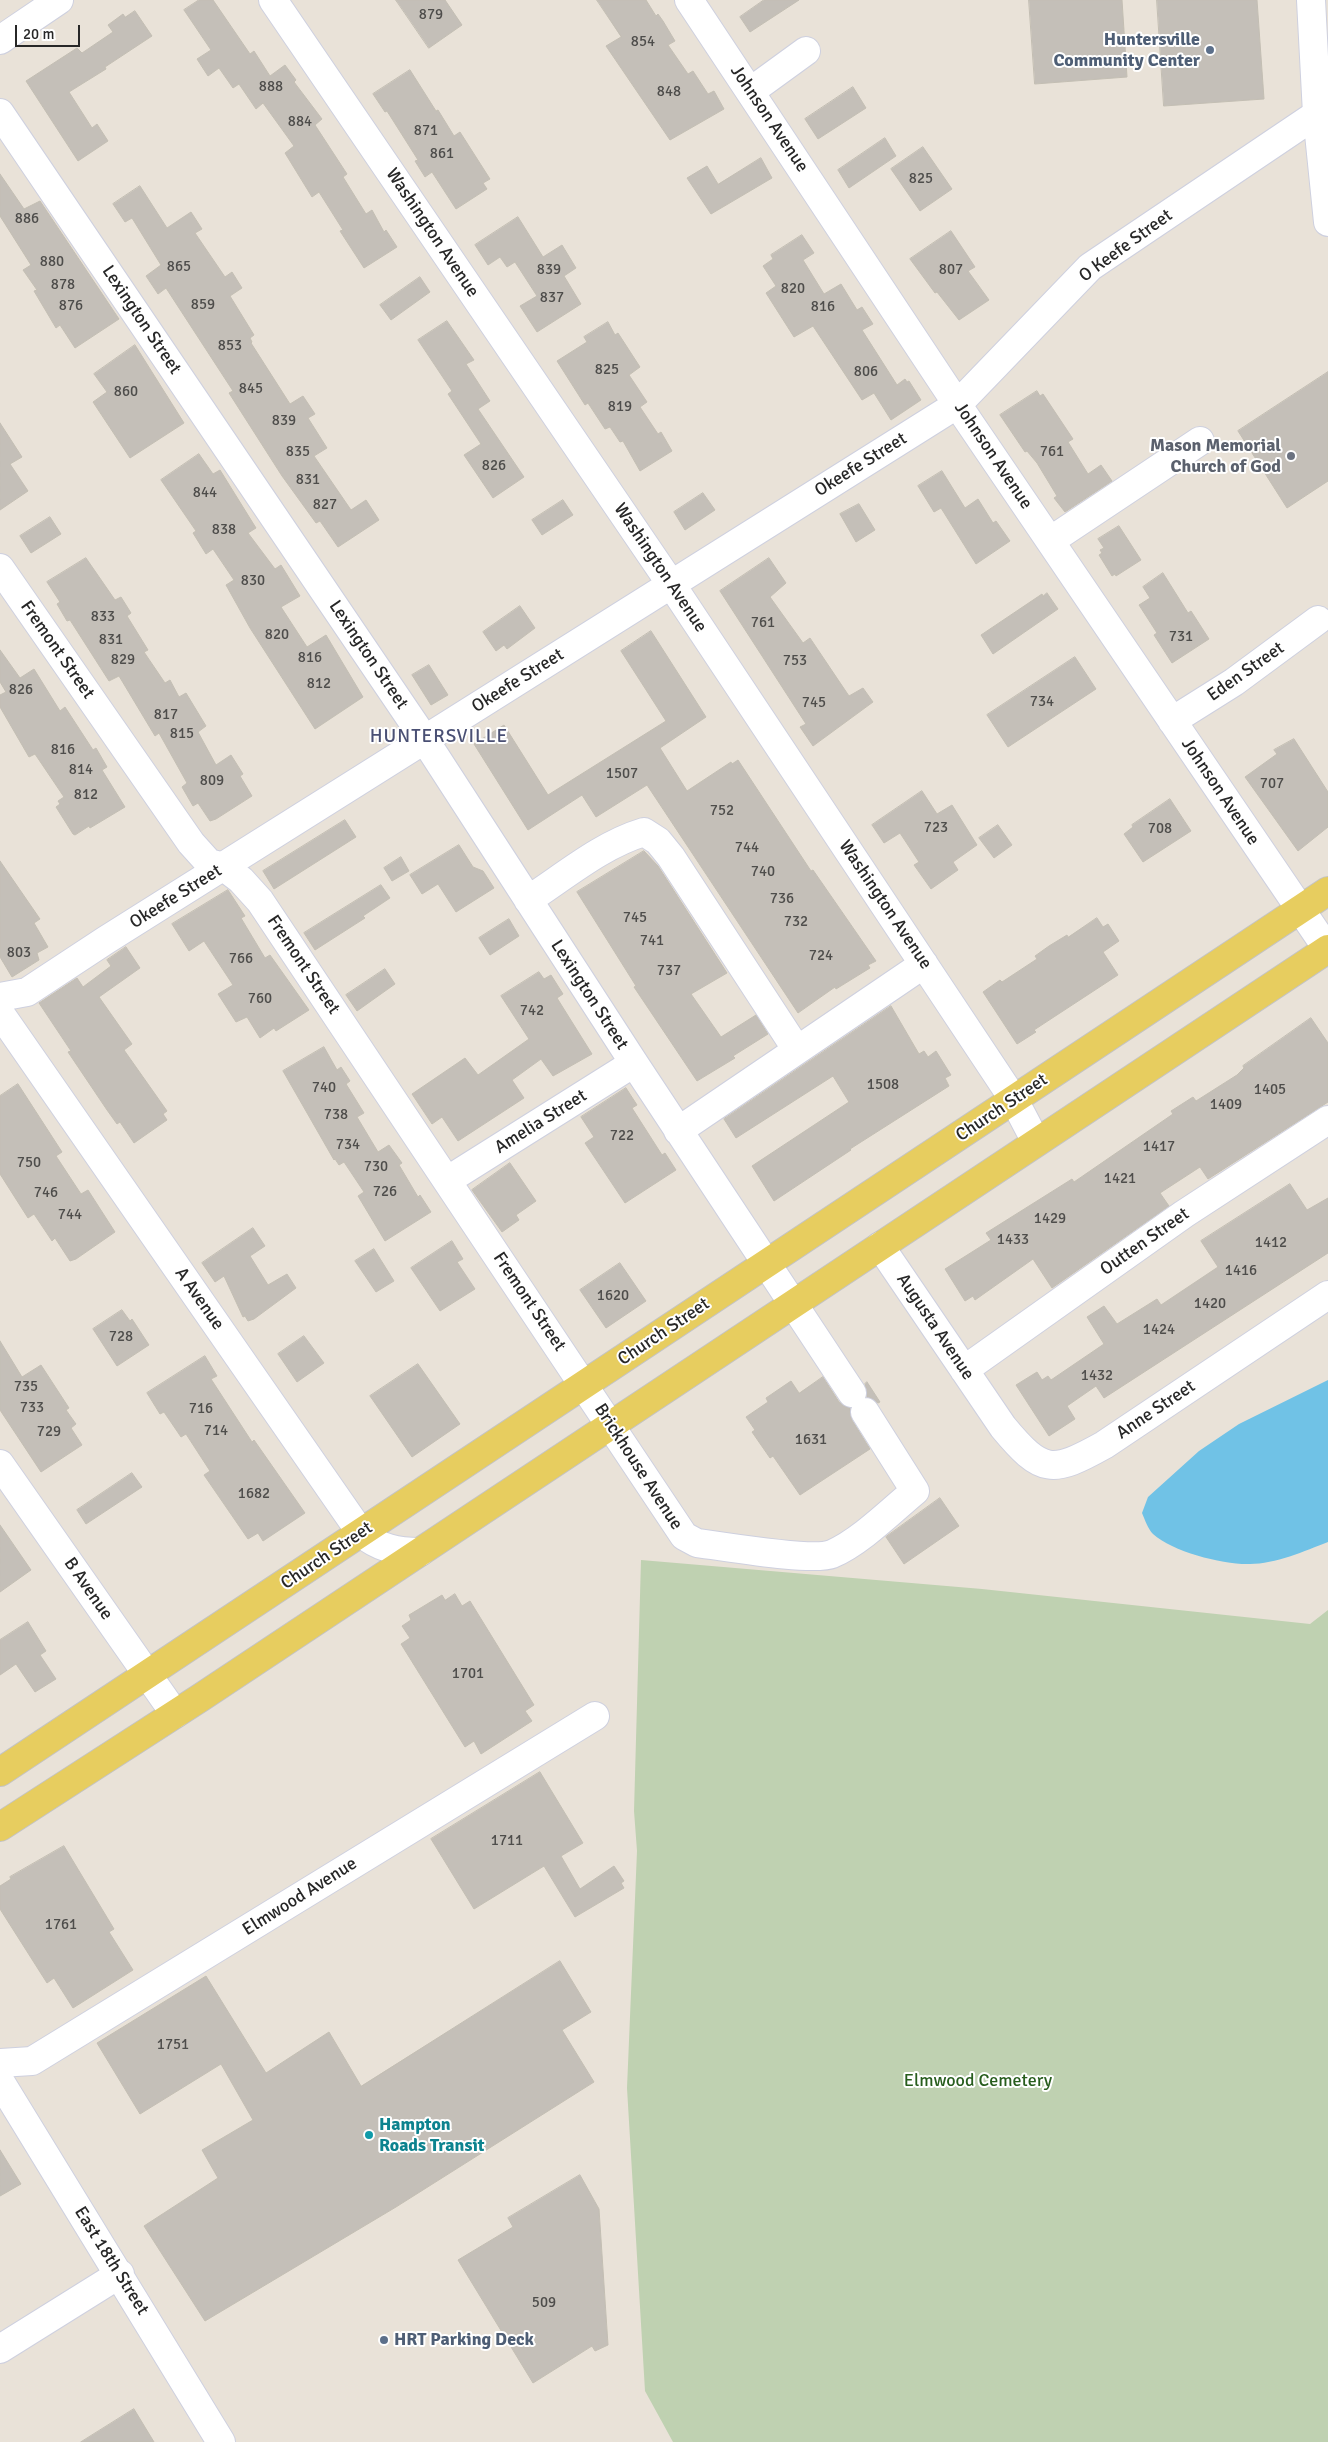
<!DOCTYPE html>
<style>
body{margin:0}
#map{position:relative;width:1328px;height:2442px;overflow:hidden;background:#e9e2d8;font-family:Signika,sans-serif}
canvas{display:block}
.scale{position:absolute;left:15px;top:25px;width:65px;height:22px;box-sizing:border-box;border:2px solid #272727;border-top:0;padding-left:6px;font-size:15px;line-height:18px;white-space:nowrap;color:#272727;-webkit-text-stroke:4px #fff;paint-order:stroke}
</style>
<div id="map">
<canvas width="1328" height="2442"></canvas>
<div class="scale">20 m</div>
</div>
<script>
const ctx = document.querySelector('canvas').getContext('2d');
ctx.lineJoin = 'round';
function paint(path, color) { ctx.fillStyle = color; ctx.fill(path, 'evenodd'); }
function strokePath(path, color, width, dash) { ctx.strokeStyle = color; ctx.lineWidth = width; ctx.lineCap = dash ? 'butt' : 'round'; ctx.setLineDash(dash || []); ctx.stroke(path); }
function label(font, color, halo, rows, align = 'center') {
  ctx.font = font + ' Signika,sans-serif'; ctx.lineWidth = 4; ctx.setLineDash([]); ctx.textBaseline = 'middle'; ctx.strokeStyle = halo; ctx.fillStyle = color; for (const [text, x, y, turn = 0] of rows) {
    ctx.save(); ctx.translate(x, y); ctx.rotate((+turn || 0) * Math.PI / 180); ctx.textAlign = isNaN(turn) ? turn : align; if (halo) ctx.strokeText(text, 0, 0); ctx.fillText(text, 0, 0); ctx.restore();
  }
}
paint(new Path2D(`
 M641,1560l341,29 328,35 18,-14v832h-655l-28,-51 -18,-303 10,-237 -3,-40z`), '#bfd1b1');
paint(new Path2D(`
 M1328,1380v162c-23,9 -53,22 -78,22 -26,1 -77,-12 -97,-30 -5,-5 -8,-14 -11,-21l6,-16 51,-46 40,-27z`), '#70c2e6');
const building = new Path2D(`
 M199,0h14l37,54 4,-3 16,25 15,-11 11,15 -2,2 28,37 -7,6 32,49 -4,3 23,37 6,-4 12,22 2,-2 11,17 -33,21 -24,-37 3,-1 -24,-38 -7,5 -27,-44 9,-7 -31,-43 -7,6 -17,-25 -6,4 -14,-20 -11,8 -11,-17 14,-9 -27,-40z
 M396,0h49l17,25 -33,23z
 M597,0h49l10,16 2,-2 5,7 12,20 -7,4 20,29 5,-3 15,23 6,-3 10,18 -54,31 -64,-94 15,-9z
 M764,0h35l-49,32 -10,-15z
 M1029,0h93l5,77 -92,7z
 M1157,0h100l7,99 -100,7z
 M135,11l17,25 -47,31 1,2 -37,23 23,36 5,-4 11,17 -30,20 -52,-80 51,-33 5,5 31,-21 -5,-7 15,-11 2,3z
 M410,70l26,41 2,-1 16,26 6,-4 30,47 -7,4 4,6 -31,20 -24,-37 -7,5 -10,-16 3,-1 -31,-49 -2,1 -12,-18z
 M853,87l13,21 -48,31 -13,-20z
 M885,138l11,18 -47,32 -11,-18z
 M923,147l29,42 -32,22 -29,-42z
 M761,158l11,20 -61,36 -24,-36 20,-12 11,18z
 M0,174l24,35 16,-8 79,118 -44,29 -15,-23 -4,3 -22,-37 3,-1 -14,-20 8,-5 -31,-49z
 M140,186l27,42 24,-16 11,17 -7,4 30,44 7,-5 10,16 -12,8 24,39 -4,3 2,4 -1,1 39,61 13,-8 12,18 -7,4 19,30 -13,8 37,54 15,-10 13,20 -41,27 -18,-26 -4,2 -34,-47 -53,-83 4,-2 -67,-103 -8,6 -12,-18 15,-11 -29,-47 -7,4 -12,-18z
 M518,217l25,40 19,-12 14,23 -12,8 17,28 -44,28 -17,-26 17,-10 -22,-34 -8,5 -7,-10 -12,8 -13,-20z
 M951,231l24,36 -7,4 21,29 -30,20 -22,-28 -2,1 -25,-34z
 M802,235l12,18 -11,7 21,34 17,-10 16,26 5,-3 11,17 -11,6 35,55 8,-6 2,3 2,-1 12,19 -30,20 -17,-27 -12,7 -49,-74 -19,11 -28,-44 10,-7 -13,-20 10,-7 -2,-4z
 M420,277l10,15 -39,28 -11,-15z
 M447,321l27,39 -8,4 24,37 -12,8 46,68 -31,21 -29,-43 17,-11 -33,-50 4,-3 -34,-51z
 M608,322l7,13 3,-2 22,34 -11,8 18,27 -7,5 18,27 3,-2 11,19 -32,20 -17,-30 -3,1 -10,-15 -5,2 -17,-26 -3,2 -28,-44 30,-19 -3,-5z
 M135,345l49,78 -54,35 -37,-56 14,-10 -13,-18z
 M1328,372v109l-41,27 -49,-77z
 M1037,391l3,5 3,-2 30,45 -5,3 20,32 13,-9 11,16 -47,31 -11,-14 3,-2 -20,-33 -10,-12 -2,1 -25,-37z
 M0,423l22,34 -12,7 18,27 -28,19z
 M199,454l14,20 7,-4 36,58 -8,5 27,36 6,-4 19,31 -19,11 26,40 19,-12 37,62 -48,32 -65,-101 -24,-43 8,-5 -21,-31 -7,5 -13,-21 3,-2 -35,-51z
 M942,471l23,37 13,-9 15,24 3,-2 14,20 -34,23 -35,-56 -7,4 -16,-26z
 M703,493l12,17 -30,20 -11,-18z
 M563,500l10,15 -31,20 -10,-15z
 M859,504l16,26 -19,12 -16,-28z
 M50,517l11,17 -30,19 -11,-17z
 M1119,526l22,34 -25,16 -1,-2 -3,2 -13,-21 3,-2 -2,-3 4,-2 -6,-9z
 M86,558l29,42 6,-3 10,16 -4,3 21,34 -4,2 21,31 5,-3 9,17 7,-4 20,33 -8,6 18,33 15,-10 12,19 -3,2 12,20 -36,23 -6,2 -12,-18 -5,3 -11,-19 5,-4 -28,-50 -4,3 -36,-60 -10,5 -39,-61 -3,1 -10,-17 3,-2 -13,-20z
 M769,558l17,25 -16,14 33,46 7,-5 39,58 14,-8 10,14 -60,44 -13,-19 6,-3 -86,-133z
 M1163,573l25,40 3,-2 18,28 -37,24 -18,-28 3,-2 -18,-28 11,-7 -7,-11z
 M1047,593l11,16 -65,45 -12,-19 61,-41 1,2z
 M520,606l15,22 -28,21 -3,-4 -8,6 -13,-19z
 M651,631l55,86 -46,31 27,43 44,-29 1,2 6,-4 73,111 2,-1 63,91 -8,4 2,3 -34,21 -1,-2 -37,26 -151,-228 -51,32 -14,-22 -54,35 -54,-86 30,-19 44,70 118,-74 -45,-70z
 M0,650l20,28 14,-9 26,42 5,-4 28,43 3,-2 11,19 -5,3 23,37 -35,21 -1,-2 -14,9 -2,-1 -17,-27 4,-3 -2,-3 6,-4 -29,-43 -6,3 -29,-50v-12l6,-3 -6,-10z
 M1075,657l21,32 -88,58 -21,-32z
 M429,665l19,30 -17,10 -19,-30z
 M1294,739l34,53v35l-30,24 -53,-74 32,-23 -3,-4z
 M922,791l15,23 15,-9 25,40 -24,17 5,8 -27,19 -17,-24 5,-3 -19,-29 -16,10 -12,-18z
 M1170,799l21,32 -48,31 -19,-28 9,-7 -1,-2z
 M345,820l11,17 -82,52 -11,-18z
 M998,825l14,20 -18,13 -15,-20z
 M459,845l14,22 10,4 11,17 -38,24 -18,-28 -16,10 -12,-19z
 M644,851l14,15 69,107 -36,21 30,43 35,-22 12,19 -35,22 2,2 -38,23 -63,-94 2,-1 -59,-94z
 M401,857l8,14 -17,10 -8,-13z
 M0,861l40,58 -6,4 14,24 -11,6 2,7 -27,17 -12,-20z
 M381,885l9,13 -27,18 2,2 -50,32 -11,-17z
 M228,890l17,26 -4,2 24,40 5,-3 39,55 -33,21 -2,-3 -14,10 -13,-21 -11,5 -18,-28 15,-9 -29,-44 -15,10 -17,-27z
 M1097,918l6,9 5,-3 11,17 -16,11 15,23 -84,55 2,2 -19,12 -34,-52 17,-12 2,2 35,-23 -2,-3 14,-10 18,-11 1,2z
 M509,919l10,17 -29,19 -11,-17z
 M126,947l14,21 -41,29 33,47 -8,6 43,61 -4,3 4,6 -33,23 -14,-21 -3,2 -10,-14 -39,-58 3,-1 -32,-48 38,-25 6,9 28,-21 -4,-6z
 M385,969l10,15 -38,27 -11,-16z
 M539,972l5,7 7,-4 12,19 -6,4 35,56 -39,22 -12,-17 -29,21 12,18 -66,43 -16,-24 -10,7 -20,-30 53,-36 13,17 51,-36 -28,-43z
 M891,1006l28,48 5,-3 4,6 8,-6 15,24 -6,3 4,8 -99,63 1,1 -77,51 -22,-35 97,-64 -16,-26 -97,62 -12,-19z
 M1311,1018l17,25v59l-120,77 -8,-12 -40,26 9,13 -117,82 -19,-29 -58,41 -2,-4 -8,5 -20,-32 46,-29 -5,-7 86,-54 2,3 99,-68 -2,-3 22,-14 3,4 41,-26 7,-7 -1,-2z
 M324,1047l13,23 4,-3 9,14 -4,3 18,29 -7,4 21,35 11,-7 13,18 -3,2 19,32 2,-2 11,17 -46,29 -27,-45 6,-4 -20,-30 -5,3 -4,-6 -1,1 -51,-89z
 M18,1084l44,68 -6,4 25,38 7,-4 27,42 -39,27 -6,2 -15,-23 -3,3 -18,-27 -6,4 -28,-44v-78z
 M626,1088l11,17 -5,3 30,47 3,-2 11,17 -51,33 -40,-60 9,-6 -13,-20z
 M510,1163l26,38 -20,14 3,5 -17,12 -30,-42z
 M1290,1184l17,26 21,-12v55l-224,145 -8,-12 -29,20 8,13 -26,17 -33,-51 21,-13 5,8 6,-4 3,4 53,-36 -17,-27 17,-11 13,18 40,-25 4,6 57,-38 -17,-26z
 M253,1228l12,18 -15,10 18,29 19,-11 9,14 -42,31 -6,2 -3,-5 -2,1 -19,-41 -9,6 -13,-19z
 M452,1241l11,18 -6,3 18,27 -35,22 -29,-43z
 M374,1249l20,32 -18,11 -21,-31z
 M620,1263l26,38 -40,27 -26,-38z
 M122,1310l8,11 2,-2 17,26 -32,21 -24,-37z
 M304,1336l20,27 -27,19 -19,-28z
 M0,1341l22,36 19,-12 28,43 -3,2 10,14 -5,4 11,17 -41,27 -41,-62z
 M205,1356l12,20 -6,3 41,63 2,-2 51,73 -42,28 -5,-8 -10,6 -44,-64 6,-4 -24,-37 -5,3 -17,-25 -4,2 -13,-21z
 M418,1364l42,60 -48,33 -42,-61z
 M823,1377l16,25 11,6 2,12 18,29 -70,46 -27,-39 -3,2 -18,-26 3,-2 -9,-13 22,-15 -2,-4 25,-17 8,12z
 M867,1382l13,20 -2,1 -11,-6 -2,-13z
 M132,1473l10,14 -56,37 -9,-14z
 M940,1498l19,28 -55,38 -18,-27z
 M0,1525l31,45 -31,22z
 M455,1594l7,12 8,-5 64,104 -9,6 7,10 -51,33 -7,-13 -9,6 -64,-103 9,-6 -8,-12 9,-6 -2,-5 33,-20 3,5z
 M28,1622l18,29 -6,4 16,24 -21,13 -19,-28 -16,11v-35z
 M540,1772l43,71 -22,13 19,33 34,-23 10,15 -3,2 3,5 -49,29 -31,-51 -70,43 -43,-70z
 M64,1846l50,83 -5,3 24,38 -60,38 -19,-30 -7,5 -47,-74v-23l11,-7 -1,-2z
 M560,1961l31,51 -29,18 32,52 -198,125 -191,114 -61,-95 74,-48 -16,-28 51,-30 -32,-56 -81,50 -43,-71 109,-67 60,97 63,-41 32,54z
 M0,2150l21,34 -21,12z
 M580,2175l19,34 9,136 -13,6 -3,-5 -59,37 -75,-123 55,-33 -5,-9z
 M134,2409l20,33h-73z`);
paint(building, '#c4bfb8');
strokePath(building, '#c3beb3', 1);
const minor = new Path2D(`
 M273,0l398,584 343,516 22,42
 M689,0l274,413 365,537
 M1311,0l6,114 11,108
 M0,40l59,-40
 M751,91l55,-40
 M0,113l417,615 217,335 218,330
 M1050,541l150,-100
 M0,568l191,275 18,20 15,4 17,13 19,21 424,635 13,7c26,3 115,19 135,11 28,-12 59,-43 83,-63l-50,-79
 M1172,721l62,-39 84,-62
 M528,900c37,-24 73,-55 116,-68l14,9 13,16 126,193
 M0,997l27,-5 79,-52 852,-536 132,-137 227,-153
 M0,1013l361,520c18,15 36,19 59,19
 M678,1131l246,-167
 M448,1180l186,-117
 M880,1246l123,181c39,47 49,47 101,18l224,-150
 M964,1370l220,-156 144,-94
 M0,1464l175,250
 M0,2063l32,-2 563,-345
 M0,2081l221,361
 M0,2349l120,-75`);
const major = new Path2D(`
 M0,1772l1328,-881
 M0,1827l200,-129 1128,-749`);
strokePath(minor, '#ced0df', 30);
strokePath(major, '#c3c3c3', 30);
strokePath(minor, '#fff', 28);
strokePath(major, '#e7cd5f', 28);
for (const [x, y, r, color] of [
 [1210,50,5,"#5c6f8a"],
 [1291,456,5,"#6b7280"],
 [369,2135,5,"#0f9aa8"],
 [384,2340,5,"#5c6f8a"]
]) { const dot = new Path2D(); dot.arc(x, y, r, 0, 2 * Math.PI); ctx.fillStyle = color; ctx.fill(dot); strokePath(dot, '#fff', 2); }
label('15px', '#4e4d4b', null, [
 ["879",431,15],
 ["854",643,42],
 ["888",271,87],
 ["848",669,92],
 ["884",300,122],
 ["871",426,131],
 ["861",442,154],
 ["825",921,179],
 ["886",27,219],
 ["880",52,262],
 ["865",179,267],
 ["839",549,270],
 ["807",951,270],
 ["878",63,285],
 ["820",793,289],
 ["837",552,298],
 ["859",203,305],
 ["876",71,306],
 ["816",823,307],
 ["853",230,346],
 ["825",607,370],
 ["806",866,372],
 ["845",251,389],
 ["860",126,392],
 ["819",620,407],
 ["839",284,421],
 ["835",298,452],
 ["761",1052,452],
 ["826",494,466],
 ["831",308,480],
 ["844",205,493],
 ["827",325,505],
 ["838",224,530],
 ["830",253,581],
 ["833",103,617],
 ["761",763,623],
 ["820",277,635],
 ["731",1181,637],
 ["831",111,640],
 ["816",310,658],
 ["829",123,660],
 ["753",795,661],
 ["812",319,684],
 ["826",21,690],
 ["734",1042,702],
 ["745",814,703],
 ["817",166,715],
 ["815",182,734],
 ["816",63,750],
 ["814",81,770],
 ["1507",622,774],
 ["809",212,781],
 ["707",1272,784],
 ["812",86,795],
 ["752",722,811],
 ["723",936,828],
 ["708",1160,829],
 ["744",747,848],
 ["740",763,872],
 ["736",782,899],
 ["745",635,918],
 ["732",796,922],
 ["741",652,941],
 ["803",19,953],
 ["724",821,956],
 ["766",241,959],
 ["737",669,971],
 ["760",260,999],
 ["742",532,1011],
 ["1508",883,1085],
 ["740",324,1088],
 ["1405",1270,1090],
 ["1409",1226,1105],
 ["738",336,1115],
 ["722",622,1136],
 ["734",348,1145],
 ["1417",1159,1147],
 ["750",29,1163],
 ["730",376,1167],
 ["1421",1120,1179],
 ["726",385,1192],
 ["746",46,1193],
 ["744",70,1215],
 ["1429",1050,1219],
 ["1433",1013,1240],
 ["1412",1271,1243],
 ["1416",1241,1271],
 ["1620",613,1296],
 ["1420",1210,1304],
 ["1424",1159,1330],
 ["728",121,1337],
 ["1432",1097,1376],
 ["735",26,1387],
 ["733",32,1408],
 ["716",201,1409],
 ["714",216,1431],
 ["729",49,1432],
 ["1631",811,1440],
 ["1682",254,1494],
 ["1701",468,1674],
 ["1711",507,1841],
 ["1761",61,1925],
 ["1751",173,2045],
 ["509",544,2303]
]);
label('bold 18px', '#4e5e75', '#fff', [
 ["Huntersville",1200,40],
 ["Community Center",1200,61],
 ["HRT Parking Deck",394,2340,"left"]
], 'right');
label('18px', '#272727', '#fff', [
 ["Johnson Avenue",769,119,56],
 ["Washington Avenue",432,233,56],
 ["O Keefe Street",1126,246,-36],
 ["Lexington Street",141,320,56],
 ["Johnson Avenue",993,456,56],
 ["Okeefe Street",861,465,-32],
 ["Washington Avenue",660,568,56],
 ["Fremont Street",57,650,55],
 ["Lexington Street",368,655,56],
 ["Eden Street",1246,672,-35],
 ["Okeefe Street",518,681,-32],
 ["Johnson Avenue",1220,792,56],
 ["Okeefe Street",176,897,-32],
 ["Washington Avenue",885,905,56],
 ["Fremont Street",303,965,56],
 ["Lexington Street",589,995,57],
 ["Church Street",1002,1108,-34],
 ["Amelia Street",541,1122,-32],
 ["Outten Street",1145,1242,-35],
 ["A Avenue",199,1299,55],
 ["Fremont Street",529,1302,56],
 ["Augusta Avenue",935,1327,56],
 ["Church Street",664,1332,-34],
 ["Anne Street",1156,1410,-34],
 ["Brickhouse Avenue",638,1467,57],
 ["Church Street",327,1556,-34],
 ["B Avenue",88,1589,55],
 ["Elmwood Avenue",300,1897,-32],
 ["East 18th Street",111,2261,58]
]);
label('bold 18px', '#5b616d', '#fff', [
 ["Mason Memorial",1281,446],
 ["Church of God",1281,467]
], 'right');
label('18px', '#275d1d', '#fff', [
 ["Elmwood Cemetery",978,2081]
]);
label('bold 18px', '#0d838f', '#fff', [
 ["Hampton",379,2125],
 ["Roads Transit",379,2146]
], 'left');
ctx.letterSpacing = '1px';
label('19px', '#4a5074', '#fff', [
 ["HUNTERSVILLE",439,737]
]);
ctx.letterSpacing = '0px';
</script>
